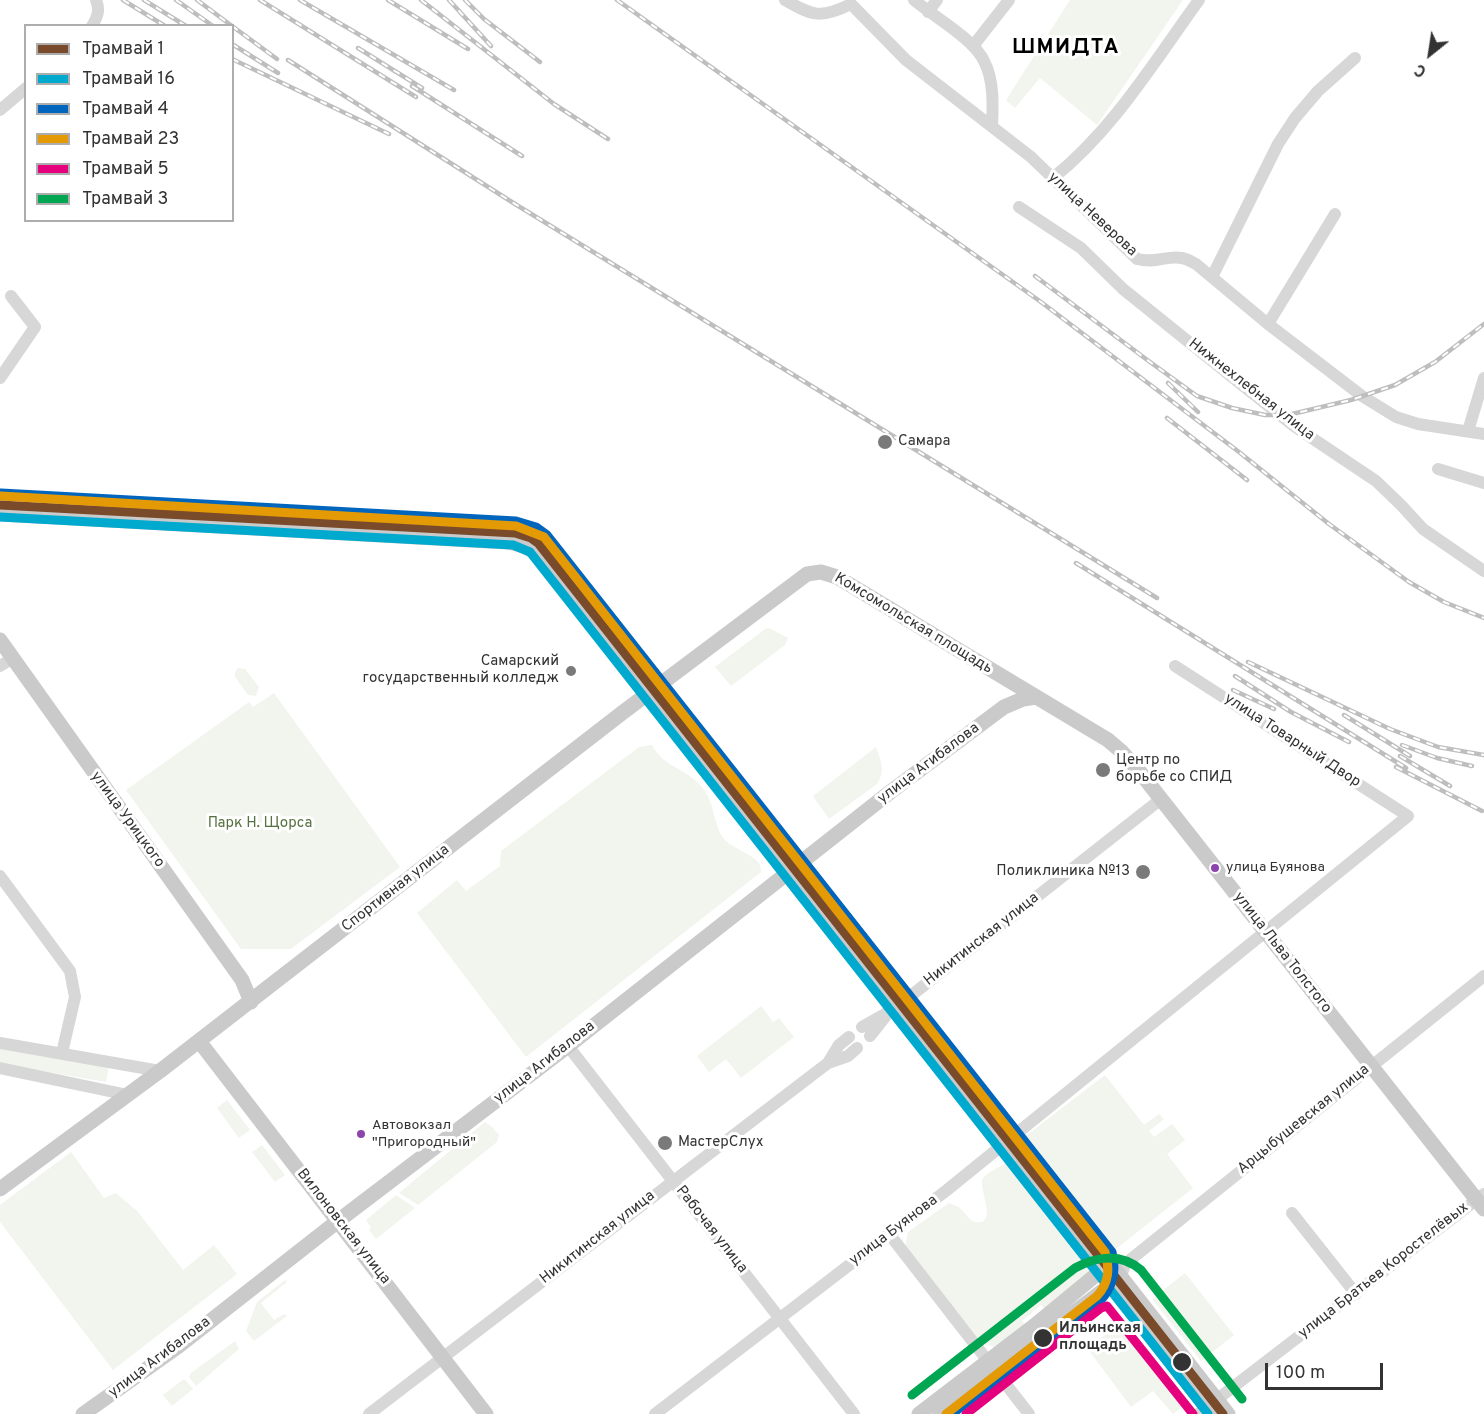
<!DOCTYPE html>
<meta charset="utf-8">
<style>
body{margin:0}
#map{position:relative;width:1484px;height:1414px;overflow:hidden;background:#fff;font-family:Overpass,sans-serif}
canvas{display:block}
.legend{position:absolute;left:24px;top:24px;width:210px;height:198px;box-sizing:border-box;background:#fff;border:2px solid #adadad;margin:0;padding:8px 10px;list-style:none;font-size:18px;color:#333}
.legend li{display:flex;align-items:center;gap:12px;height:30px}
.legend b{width:30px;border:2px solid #adadad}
.north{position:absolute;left:1400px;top:24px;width:60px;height:60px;-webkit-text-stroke:4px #fff;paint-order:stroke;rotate:210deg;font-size:16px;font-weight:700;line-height:24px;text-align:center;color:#333}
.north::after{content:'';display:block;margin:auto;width:21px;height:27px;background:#333;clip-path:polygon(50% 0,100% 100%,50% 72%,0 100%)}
.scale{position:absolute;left:1265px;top:1363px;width:118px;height:27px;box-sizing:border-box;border:3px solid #333;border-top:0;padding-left:8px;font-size:18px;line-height:21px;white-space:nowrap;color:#333;-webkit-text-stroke:4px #fff;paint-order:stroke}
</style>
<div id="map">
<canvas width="1484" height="1414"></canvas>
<ul class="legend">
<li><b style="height:8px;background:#7a4b2a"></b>Трамвай 1</li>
<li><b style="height:8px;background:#00a9ce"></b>Трамвай 16</li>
<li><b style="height:8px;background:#0065bd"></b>Трамвай 4</li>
<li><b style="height:8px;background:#e39a05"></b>Трамвай 23</li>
<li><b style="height:8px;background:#e5007d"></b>Трамвай 5</li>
<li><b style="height:8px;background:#00a651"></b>Трамвай 3</li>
</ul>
<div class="north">С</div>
<div class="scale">100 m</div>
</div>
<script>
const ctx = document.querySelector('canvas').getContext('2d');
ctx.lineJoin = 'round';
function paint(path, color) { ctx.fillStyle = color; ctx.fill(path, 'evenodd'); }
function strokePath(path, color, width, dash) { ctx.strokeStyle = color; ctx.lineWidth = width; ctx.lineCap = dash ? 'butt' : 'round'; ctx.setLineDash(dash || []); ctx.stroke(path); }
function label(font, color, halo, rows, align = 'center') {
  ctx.font = font + ' Overpass,sans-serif'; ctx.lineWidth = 6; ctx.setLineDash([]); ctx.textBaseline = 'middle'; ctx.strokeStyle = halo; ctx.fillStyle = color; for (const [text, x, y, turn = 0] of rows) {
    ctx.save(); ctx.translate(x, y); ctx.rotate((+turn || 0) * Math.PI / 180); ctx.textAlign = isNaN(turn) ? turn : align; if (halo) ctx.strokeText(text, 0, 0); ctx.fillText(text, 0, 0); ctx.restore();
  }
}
paint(new Path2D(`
 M1070,0h113l-86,125 -57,-47 -25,30 -9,-8z
 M769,628l19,10 -3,7 -54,41 -16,-19 50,-38z
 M238,668l7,1 14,18 -3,9 -8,-1 -13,-18v-5z
 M274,693l126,174 -109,82h-50l-115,-159 123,-88 4,5z
 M652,745c10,21 35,24 49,41 15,17 12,41 24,54 10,11 38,16 36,32l-235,185 -109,-144 40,-33 9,11 34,-25 1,-15 138,-104z
 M876,747c5,15 10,23 1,37l-48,35 -16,-23z
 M761,1006l12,16 6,-4 15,19 -53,41 -15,-19 -17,13 -12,-16z
 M0,1046l109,19 -3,17 -106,-18z
 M1105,1075l39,50 15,-11 5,5 -15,12 5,6 18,-13 13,16 -18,14 26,34 -82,65 -92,-112z
 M227,1100l23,30 -11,8 -22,-30z
 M485,1122l7,5 7,8 -2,7 -79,63 -19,-12z
 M262,1145l23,30 -10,7 -23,-30z
 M71,1152l33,46 12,-5 22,19 45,58 31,-25 23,29 -124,96 -113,-148v-17z
 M1007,1162l83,104 -4,13 -40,31 -5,-5 -19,16 5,6 -28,21 -16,-4 -78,-96 3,-16 41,-29c4,2 9,3 12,6 5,4 7,11 14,13 25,4 2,-35 8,-44 5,-6 17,-11 24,-16z
 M396,1195l19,13 -39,31 -7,-9 2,-2 -5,-8z
 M1185,1273l49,62 -33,26 -49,-62z
 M285,1280l2,2 -26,21 13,17 11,-6 2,2 -33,25 -8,-10 11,-29z
 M1125,1320l63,83 -15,11 -20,-23 -22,16 -44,-59z
 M235,1341l4,8 -43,37 -7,-9 2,-4z
 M184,1379l9,10 -21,17 -9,-11z`), '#f1f5ed');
strokePath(new Path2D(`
 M785,0c28,16 36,19 66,4l55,56 125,97 106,102c19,5 29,-4 45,-1 5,1 10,4 14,6l72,60 94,72 34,21 22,7 66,10
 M914,0c19,16 60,39 70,61 10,19 9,44 8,65
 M928,12l9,-12
 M92,26c6,-10 8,-16 4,-26
 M973,46l36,-46
 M0,110l26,-22
 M1053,178c60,-48 101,-116 146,-178
 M1019,207l62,41 42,41 113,91 58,46 82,55 25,24 22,24 61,42
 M1212,277l66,-133 17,-26 23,-27 37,-33
 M1268,324l67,-110
 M0,378l35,-51 -24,-31
 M1468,431l16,-53
 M1438,469l46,14
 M0,666l13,-8
 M0,876l70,95 5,26 -13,56
 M862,1027l32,-18 267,-210
 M870,1036l15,-19
 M0,1043l160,28
 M568,1046l286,368
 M828,1063l11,-18 10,-8
 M0,1068l128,27
 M1292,1213l64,81
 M890,1235l139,179
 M1121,1276l4,-12 359,-288
 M369,1414l459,-351 20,-7 9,-8
 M655,1414l292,-224 461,-374 -233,-150
 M1198,1414l286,-220`), '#d7d7d7', 12);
strokePath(new Path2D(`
 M0,501l313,15 206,15 16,6 15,13 241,304 437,560
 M0,514l507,28c13,2 22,5 32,14l673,858
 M0,640l242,340 9,22
 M199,1041l287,373
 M0,1189l160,-118 462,-358 185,-139 14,-2 16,5 271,163 14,12 17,19 345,438
 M83,1414l93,-66 162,-127 230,-175 321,-253 115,-86 19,-8 13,-2
 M919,1414l115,-88 74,-61
 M940,1414l177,-134`), '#cacaca', 15);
const rail = new Path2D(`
 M123,0l42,26
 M144,0l42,26
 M176,0l37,26
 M197,0l35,26
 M260,0l156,97
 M300,0l154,90
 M388,0l80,49
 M421,0l133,104 54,35
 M449,0l42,46
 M465,0l19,19 56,43
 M617,0l424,302 198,150 90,72 80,58 35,20 40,16
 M232,26l45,33
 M232,44l46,29
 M358,48l64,40
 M232,59l157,75
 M288,60l227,144 642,394
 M412,86l110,70
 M1035,276l115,86 47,34 35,12 33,7h23l63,-15 44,-15 40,-23 49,-38
 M1168,383l30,29
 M1167,418l80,62
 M1076,563l330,205
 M1248,662l142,67 48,18 46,8
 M1235,676l56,36 58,30
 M1233,690l41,19
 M1344,715l66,41
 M1402,745l35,13 35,8
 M1400,756l50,30
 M1396,767l86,44`);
strokePath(rail, '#bebebe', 4.5);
strokePath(rail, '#fff', 2, [7]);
strokePath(new Path2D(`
 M0,505l515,28 16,5 7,5 685,871`), '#7a4b2a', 9);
strokePath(new Path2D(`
 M0,517l513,28 17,7 678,862`), '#00a9ce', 9);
strokePath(new Path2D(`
 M1,493l515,28 20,6 11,8 565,717c5,20 1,35 -12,49l-148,113`), '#0065bd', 9);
strokePath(new Path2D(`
 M1,496l515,30 28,11 561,715c5,17 4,31 -8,44l-151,118`), '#e39a05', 9);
strokePath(new Path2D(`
 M966,1414l135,-106 6,-2 86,108`), '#e5007d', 9);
strokePath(new Path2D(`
 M912,1395l163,-127c22,-12 46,-15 66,2l101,129`), '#00a651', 9);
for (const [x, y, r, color] of [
 [885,442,8,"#7a7a7a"],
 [571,671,6,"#7a7a7a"],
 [1103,770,8,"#7a7a7a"],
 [1215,868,5,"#8e44ad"],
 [1143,872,8,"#7a7a7a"],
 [361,1134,5,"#8e44ad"],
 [665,1143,8,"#7a7a7a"],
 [1043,1338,10,"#333"],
 [1182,1362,10,"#333"]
]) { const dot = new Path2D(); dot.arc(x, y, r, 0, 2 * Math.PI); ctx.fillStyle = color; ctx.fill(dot); strokePath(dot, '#fff', 2); }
label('14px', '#333', '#fff', [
 ["улица Буянова",1226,868],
 ["Автовокзал",372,1126],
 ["\"Пригородный\"",372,1143]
], 'left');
label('15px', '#333', '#fff', [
 ["улица Неверова",1092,215,43],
 ["Нижнехлебная улица",1251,390,38],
 ["Комсомольская площадь",913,624,31],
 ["улица Товарный Двор",1292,741,33],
 ["улица Агибалова",929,764,-37],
 ["улица Урицкого",127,820,54],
 ["Спортивная улица",396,889,-38],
 ["Никитинская улица",982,940,-38],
 ["улица Льва Толстого",1282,953,52],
 ["улица Агибалова",545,1063,-38],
 ["Арцыбушевская улица",1304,1120,-39],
 ["Вилоновская улица",343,1227,52],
 ["Рабочая улица",711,1230,52],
 ["улица Буянова",894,1231,-37],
 ["Никитинская улица",598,1238,-38],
 ["улица Братьев Коростелёвых",1384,1271,-38],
 ["улица Агибалова",160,1358,-37]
]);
label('15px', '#333', '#fff', [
 ["Самара",898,442],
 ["Самарский",559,662,"right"],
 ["государственный колледж",559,679,"right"],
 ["Центр по",1116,761],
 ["борьбе со СПИД",1116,778],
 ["Поликлиника №13",1130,872,"right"],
 ["МастерСлух",678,1143]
], 'left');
label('15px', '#56703f', '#fff', [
 ["Парк Н. Щорса",260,824]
]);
label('bold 15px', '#333', '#fff', [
 ["Ильинская",1059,1329],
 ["площадь",1059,1346]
], 'left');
ctx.letterSpacing = '1.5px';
label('bold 21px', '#000', '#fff', [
 ["ШМИДТА",1066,49]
]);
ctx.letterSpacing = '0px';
</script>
